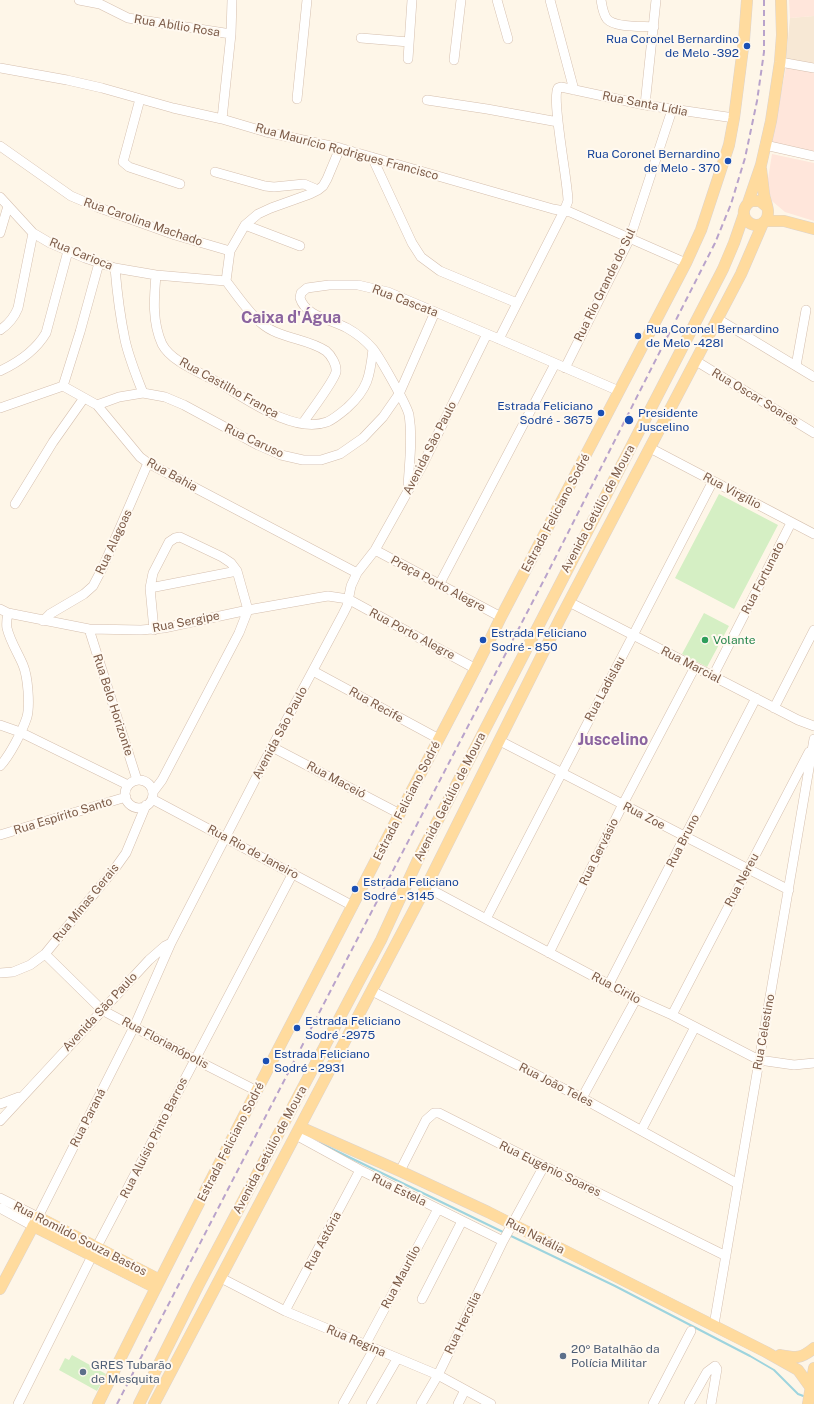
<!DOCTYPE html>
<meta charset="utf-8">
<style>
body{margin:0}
canvas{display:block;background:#fef6e8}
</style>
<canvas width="814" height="1404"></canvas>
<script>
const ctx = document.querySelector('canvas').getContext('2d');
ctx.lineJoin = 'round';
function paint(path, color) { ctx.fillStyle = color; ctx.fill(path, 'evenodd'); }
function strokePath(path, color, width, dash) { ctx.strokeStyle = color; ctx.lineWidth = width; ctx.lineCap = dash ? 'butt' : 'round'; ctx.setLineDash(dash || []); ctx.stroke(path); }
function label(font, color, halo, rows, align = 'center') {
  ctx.font = font + ' "Public Sans",sans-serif'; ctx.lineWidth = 4; ctx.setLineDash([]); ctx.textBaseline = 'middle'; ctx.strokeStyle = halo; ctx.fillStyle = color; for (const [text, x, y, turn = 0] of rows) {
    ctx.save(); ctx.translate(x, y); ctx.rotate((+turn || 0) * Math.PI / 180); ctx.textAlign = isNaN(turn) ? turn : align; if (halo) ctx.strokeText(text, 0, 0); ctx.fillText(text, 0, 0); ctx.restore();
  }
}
paint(new Path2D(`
 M814,16v48l-28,-4 4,-42z`), '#f7e8d5');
paint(new Path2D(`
 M789,0h25v16l-24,2z
 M786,67l28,4v81l-42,-10z
 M772,154l42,9v58l-29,-9 -13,-11 -5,-16z`), '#ffe6db');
paint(new Path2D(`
 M719,494l59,31 -44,84 -59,-31z
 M704,613l25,13 -22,41 -25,-13z
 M72,1355l34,19 -9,17 -38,-21 6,-12 4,2z`), '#d5efc4');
strokePath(new Path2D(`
 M320,1143l185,90
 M509,1235l106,51 135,70 24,14 24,24 8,3`), '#9ed4de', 2);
const minor = new Path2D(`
 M79,0l21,4 28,14 103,16
 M497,0l11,39
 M550,0l24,90
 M601,0c1,6 2,14 6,19 8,9 35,7 47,8
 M361,38l48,4
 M408,59l4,-59
 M454,60l7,-60
 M780,62l34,6
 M0,68l67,12 35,8 71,20 49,11 44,13 74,16 213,61 17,3 116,51
 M140,99l-17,63 6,5 51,17
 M297,99l10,-99
 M427,100l60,9 71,13
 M645,105l11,-105
 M222,119l9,-85 1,-34
 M765,145l49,11
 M0,146l71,50 26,11 78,28 55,16
 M372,157l40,86 9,14 19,14 77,32
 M215,172l50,14 9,1 30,-3 14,6
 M0,197l33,36 17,10 35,15 30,10 41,7 70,6
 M245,225l55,21
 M0,233l8,-27
 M115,268c2,24 5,48 10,72 4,18 11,35 18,53
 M156,275c-2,23 -4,47 6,69 9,18 40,29 57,39 28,16 74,51 108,39 7,-3 14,-9 20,-14 21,-19 23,-32 26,-59
 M718,319l96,58
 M0,330c9,-6 14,-12 18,-22l15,-75
 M499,339l65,-128 4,-10c0,-19 -17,-103 -10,-113l3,-1 84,18 89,13
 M696,361l118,72
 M796,366l10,-56
 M565,368l65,-130 42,-128
 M0,371c17,-8 36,-21 46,-38l22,-82
 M63,386l17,-54 19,-69
 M97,405l22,-8 24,-4 22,4 19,8 74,40 23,10 22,5h18l19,-6 23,-16 20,-21 16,-23 36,-82
 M0,408l63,-22 34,19 43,52 8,6 209,110
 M303,423c7,-11 30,-40 33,-51 1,-7 -5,-17 -10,-21 -19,-13 -47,-12 -65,-28 -13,-11 -24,-28 -35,-42l4,-30 15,-26 13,-11 13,-6 39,-14 8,-4 5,-4 4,-7 13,-31
 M650,448l164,86
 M408,488c1,-24 5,-49 1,-73 -2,-10 -29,-57 -36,-66 -7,-8 -17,-16 -26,-21 -16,-9 -41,-11 -47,-30l1,-5 6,-5 22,-3h29l30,7 111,47 120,52
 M15,504l38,-62 31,-44
 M375,550l126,67
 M439,585l116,-221
 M150,588l87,-17
 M569,602l229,118 16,6
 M0,609l8,4 15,3 66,13 52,1 23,-2 84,-18 68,-12 12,-2 20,3 128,70
 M43,621l7,-7 34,-20 9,-8 10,-19 45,-104
 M89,629l48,151
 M313,671l126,68
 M713,676l78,-153
 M774,708l40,-78
 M0,725l20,7 108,53
 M500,741l289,149
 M272,747l128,67
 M0,766c10,-11 22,-34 27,-49 3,-12 1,-40 -4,-52 -5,-12 -13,-24 -16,-37 -1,-5 0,-10 1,-15
 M125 794a14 14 0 1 1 28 0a14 14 0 1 1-28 0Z
 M153,792l9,-12 77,-147 9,-23 -11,-39 -6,-8 -9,-6 -42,-20 -5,1 -6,4 -16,31 -3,15 4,42
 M152,799l201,107
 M0,835l126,-38
 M426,887l210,112 36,16 87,45 35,5 20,-2
 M486,919l227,-438
 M549,953l74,-149 72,-137
 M45,954l57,56 92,49 63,32
 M0,973l13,-1 17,-7 15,-11 71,-87 10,-14 20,-48
 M609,984l147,-286
 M372,991l210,107 156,86
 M672,1015l137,-263
 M582,1098l54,-99
 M0,1104l19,-7
 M0,1121l149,-161 16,-14 6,-3 101,-196 71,-133 4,-8 4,-20 6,-13 18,-23 47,-84 65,-132
 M642,1129l53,-102
 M296,1135l64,35 143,71
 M400,1171l26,-51 8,-7h5l105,53 182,90
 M0,1198l38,19 96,-190 37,-84
 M0,1208l33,18
 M221,1278l64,33 153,64 53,29
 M422,1299l40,-78
 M285,1311l75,-141
 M714,1325l100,-586
 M365,1345l73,-136
 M18,1404l74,-148 201,-383
 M343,1404l31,-55
 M371,1404l26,-45
 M421,1404l17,-29 65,-134 41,-75
 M458,1404l7,-14
 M653,1404l38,-73
 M689,1404l18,-32 8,-6 2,3 -6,35`);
const major = new Path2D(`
 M761,169c1,8 2,17 3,25 1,6 4,13 4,18 0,4 -1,7 -3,9 -12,13 -32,-8 -14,-20h9l7,6
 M748,203l13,-38 10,-44 9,-59 2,-27 -1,-35
 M765,221h19l30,8
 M300,1127l100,44 88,41 278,140 32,18 13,18
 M33,1226l123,62
 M0,1289l38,-72 122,63
 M780,1355c16,3 21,4 34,-7
 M98,1404c97,-198 201,-393 301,-589 34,-66 70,-131 102,-198l185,-354 15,-33 28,-85 5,-27 10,-78 3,-40
 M139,1404l59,-118 159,-301 24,-45 40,-87 302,-584 11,-26 10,-29
 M154,1404l272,-517 134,-268 181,-345 22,-51
 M808,1404l6,-36`);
strokePath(minor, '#d5bfae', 10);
strokePath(major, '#ddd4cf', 12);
strokePath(minor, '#fff', 9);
strokePath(major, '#ffdb9e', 11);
strokePath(new Path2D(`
 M117,1404l216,-418 212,-408 170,-335 16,-39 14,-46 12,-57 7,-49v-52`), '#b9a3cb', 2, [6, 4]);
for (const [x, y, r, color] of [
 [747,46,4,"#1a4fb4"],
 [728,161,4,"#1a4fb4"],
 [638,336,4,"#1a4fb4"],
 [601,413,4,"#1a4fb4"],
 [629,420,5,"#1a4fb4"],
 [483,640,4,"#1a4fb4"],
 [705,640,4,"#2e9e5b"],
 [355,889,4,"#1a4fb4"],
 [297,1028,4,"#1a4fb4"],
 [266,1061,4,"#1a4fb4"],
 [563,1356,4,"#5c6f8a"],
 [83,1372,4,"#5c6f8a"]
]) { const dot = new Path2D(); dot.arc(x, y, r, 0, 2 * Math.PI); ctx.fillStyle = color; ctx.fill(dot); strokePath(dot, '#fff9f0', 1.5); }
label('12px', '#7c5b48', '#fff9f0', [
 ["Rua Abílio Rosa",177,26,9],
 ["Rua Santa Lídia",645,104,11],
 ["Rua Maurício Rodrigues Francisco",347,152,15],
 ["Rua Carolina Machado",143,222,19],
 ["Rua Carioca",81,254,22],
 ["Rua Rio Grande do Sul",605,285,-64],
 ["Rua Cascata",405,301,21],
 ["Rua Castilho França",229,388,29],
 ["Rua Oscar Soares",755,397,31],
 ["Rua Caruso",254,441,25],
 ["Avenida São Paulo",430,448,-63],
 ["Rua Bahia",172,475,29],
 ["Rua Virgílio",732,491,28],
 ["Avenida Getúlio de Moura",598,509,-62],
 ["Estrada Feliciano Sodré",556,513,-62],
 ["Rua Alagoas",114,542,-65],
 ["Rua Fortunato",763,578,-63],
 ["Praça Porto Alegre",438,584,28],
 ["Rua Sergipe",186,622,-11],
 ["Rua Porto Alegre",412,634,28],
 ["Rua Marcial",691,665,27],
 ["Rua Ladislau",605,689,-62],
 ["Rua Belo Horizonte",113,705,72],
 ["Rua Recife",376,705,29],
 ["Avenida São Paulo",280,733,-62],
 ["Rua Maceió",336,780,28],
 ["Avenida Getúlio de Moura",450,797,-63],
 ["Estrada Feliciano Sodré",407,801,-63],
 ["Rua Espírito Santo",63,816,-17],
 ["Rua Zoe",644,816,27],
 ["Rua Bruno",683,841,-63],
 ["Rua Rio de Janeiro",253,852,28],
 ["Rua Gervásio",599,852,-64],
 ["Rua Nereu",742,880,-62],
 ["Rua Minas Gerais",86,903,-51],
 ["Rua Cirilo",616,988,28],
 ["Avenida São Paulo",100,1012,-47],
 ["Rua Celestino",764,1032,-80],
 ["Rua Florianópolis",165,1043,28],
 ["Rua João Teles",556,1085,27],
 ["Rua Paraná",88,1118,-63],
 ["Rua Aluísio Pinto Barros",154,1138,-63],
 ["Estrada Feliciano Sodré",231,1142,-63],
 ["Avenida Getúlio de Moura",270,1150,-62],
 ["Rua Eugênio Soares",550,1169,26],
 ["Rua Estela",399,1190,26],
 ["Rua Natália",535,1236,27],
 ["Rua Romildo Souza Bastos",80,1239,27],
 ["Rua Astória",323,1241,-62],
 ["Rua Maurílio",401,1277,-62],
 ["Rua Hercília",463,1323,-64],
 ["Rua Regina",356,1341,23]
]);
label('12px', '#164399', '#fff9f0', [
 ["Rua Coronel Bernardino",739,39,"right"],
 ["de Melo -392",739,53,"right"],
 ["Rua Coronel Bernardino",720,154,"right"],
 ["de Melo - 370",720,168,"right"],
 ["Rua Coronel Bernardino",646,329],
 ["de Melo -428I",646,343],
 ["Estrada Feliciano",593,406,"right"],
 ["Sodré - 3675",593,420,"right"],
 ["Presidente",638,413],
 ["Juscelino",638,427],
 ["Estrada Feliciano",491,633],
 ["Sodré - 850",491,647],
 ["Estrada Feliciano",363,882],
 ["Sodré - 3145",363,896],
 ["Estrada Feliciano",305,1021],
 ["Sodré -2975",305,1035],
 ["Estrada Feliciano",274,1054],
 ["Sodré - 2931",274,1068]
], 'left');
label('12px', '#27864d', '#fff9f0', [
 ["Volante",713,640]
], 'left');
label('12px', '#4e5e75', '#fff9f0', [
 ["20º Batalhão da",571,1349],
 ["Polícia Militar",571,1363],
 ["GRES Tubarão",91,1365],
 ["de Mesquita",91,1379]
], 'left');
label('bold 16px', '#8b649f', '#fff9f0', [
 ["Caixa d'Água",291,318],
 ["Juscelino",613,740]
]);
</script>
